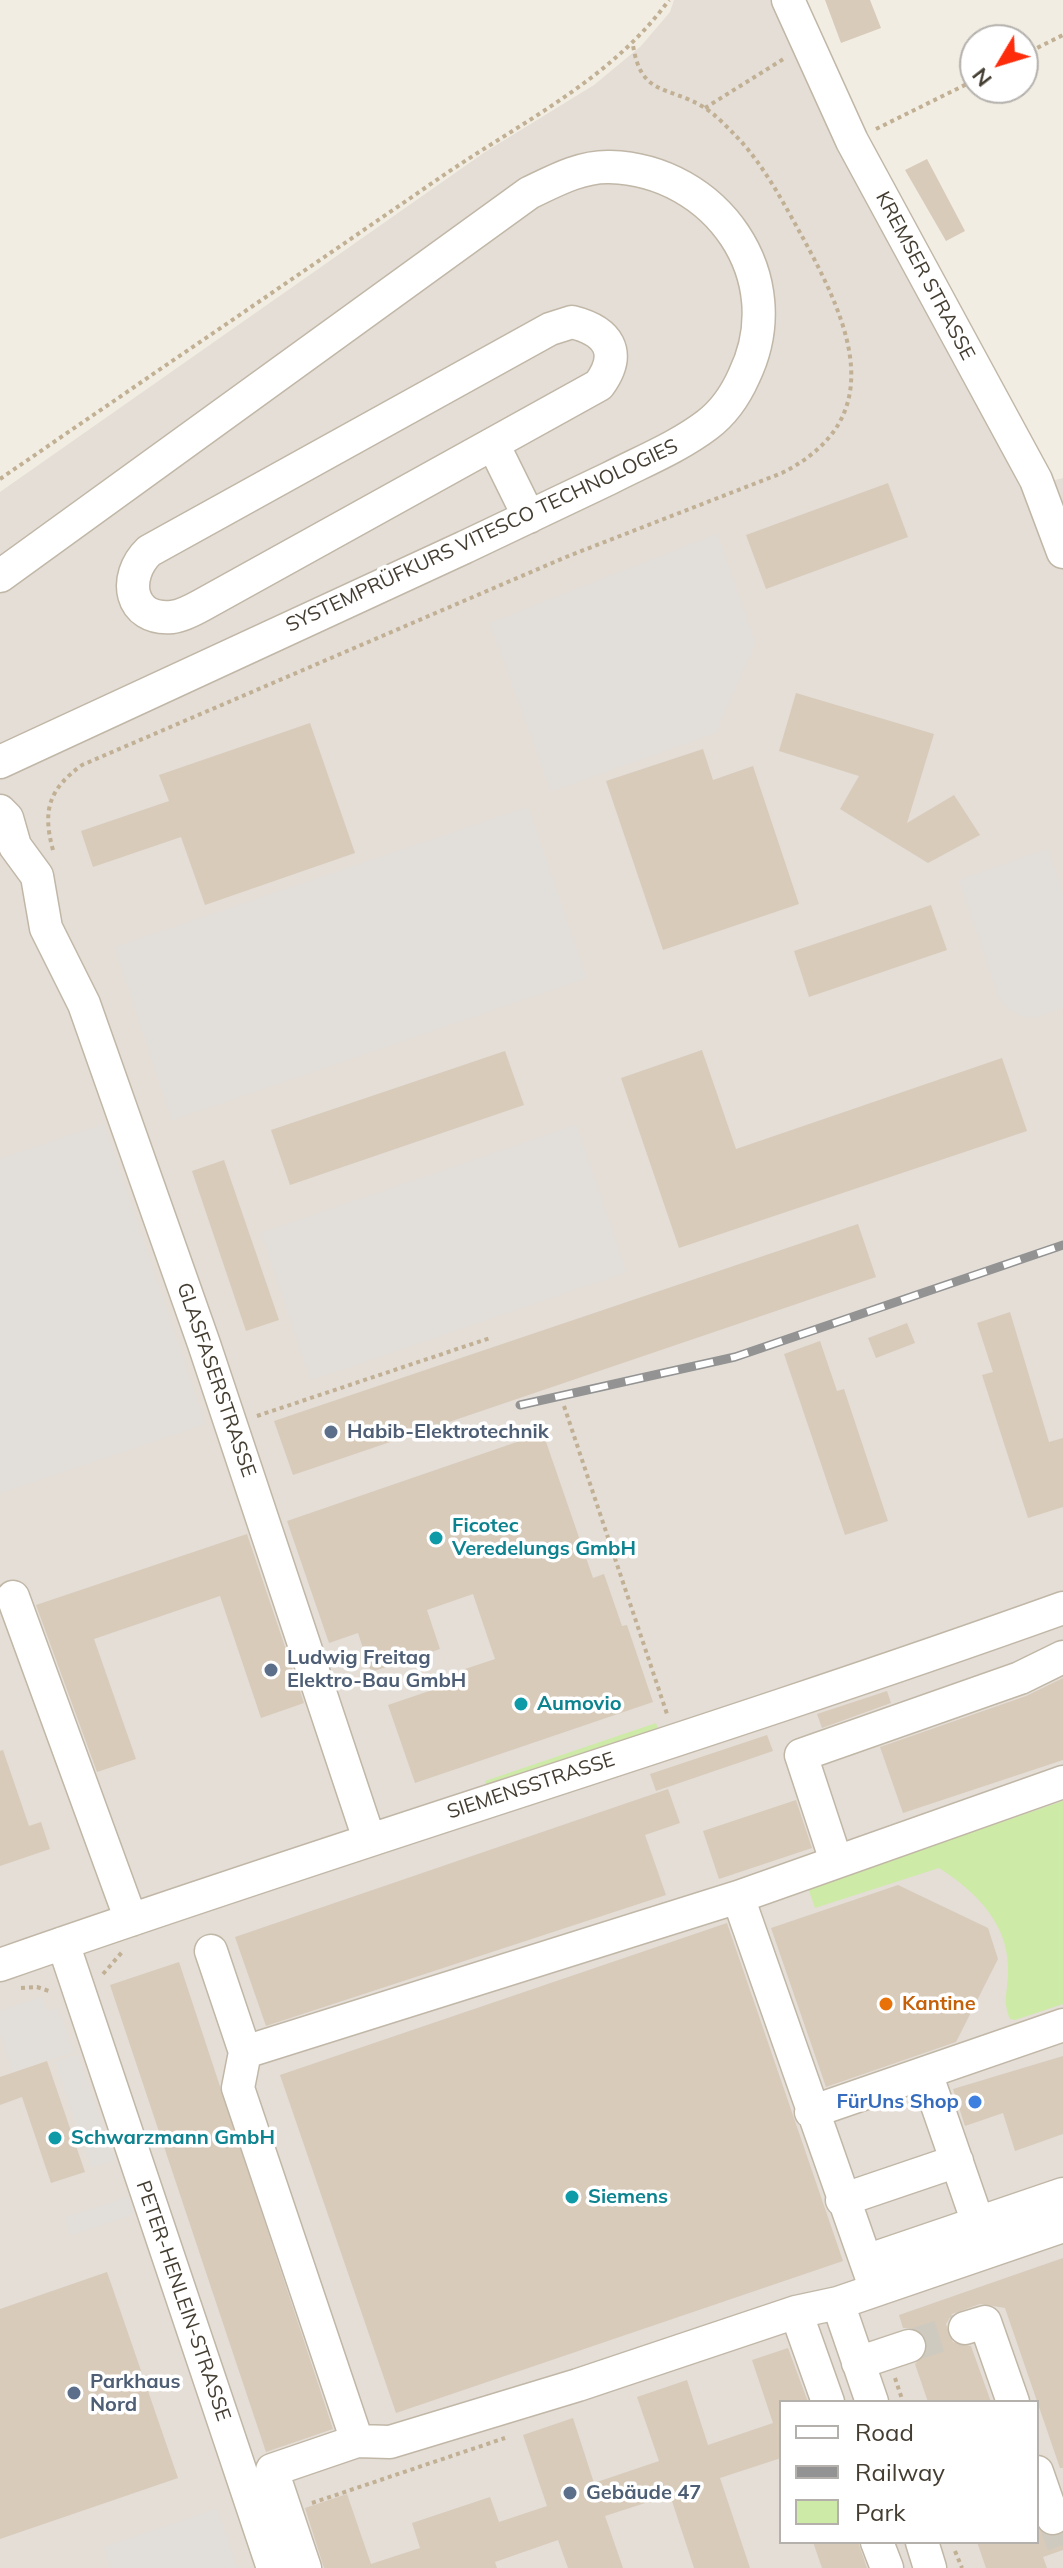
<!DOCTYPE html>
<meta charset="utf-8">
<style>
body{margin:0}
#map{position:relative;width:1063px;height:2568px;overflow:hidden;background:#f2ede2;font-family:Mulish,sans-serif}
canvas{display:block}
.legend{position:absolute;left:779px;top:2400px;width:260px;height:144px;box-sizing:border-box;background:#fff;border:2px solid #b4b1ad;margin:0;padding:10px 14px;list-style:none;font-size:24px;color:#443d32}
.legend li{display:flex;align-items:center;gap:16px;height:40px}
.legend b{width:40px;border:2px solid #b4b1ad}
.north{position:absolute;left:959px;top:24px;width:80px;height:80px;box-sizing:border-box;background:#fff;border:2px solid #b4b1ad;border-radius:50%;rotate:232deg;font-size:22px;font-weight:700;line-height:32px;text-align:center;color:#443d32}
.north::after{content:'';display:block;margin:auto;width:28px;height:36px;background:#ff2c0c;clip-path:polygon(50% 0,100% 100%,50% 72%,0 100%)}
</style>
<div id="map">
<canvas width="1063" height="2568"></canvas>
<ul class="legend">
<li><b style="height:10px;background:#fff"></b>Road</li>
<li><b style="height:10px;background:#939393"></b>Railway</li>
<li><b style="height:22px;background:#cdeaa7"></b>Park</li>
</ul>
<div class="north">N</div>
</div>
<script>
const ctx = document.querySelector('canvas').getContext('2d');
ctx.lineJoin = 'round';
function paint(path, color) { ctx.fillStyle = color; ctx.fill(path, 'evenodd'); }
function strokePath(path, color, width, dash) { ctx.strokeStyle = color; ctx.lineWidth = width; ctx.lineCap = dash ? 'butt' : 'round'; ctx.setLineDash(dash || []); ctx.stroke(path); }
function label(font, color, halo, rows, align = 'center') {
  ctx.font = font + ' Mulish,sans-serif'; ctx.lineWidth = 7; ctx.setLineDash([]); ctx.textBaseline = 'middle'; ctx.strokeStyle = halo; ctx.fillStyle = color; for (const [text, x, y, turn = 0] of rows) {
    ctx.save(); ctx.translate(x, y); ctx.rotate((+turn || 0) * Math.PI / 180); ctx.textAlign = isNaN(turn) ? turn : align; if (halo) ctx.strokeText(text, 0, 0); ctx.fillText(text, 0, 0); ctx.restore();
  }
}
paint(new Path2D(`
 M674,0h128l54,116 189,354 6,11 12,-3v2090h-1063v-2076l485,-340 109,-67 47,-39 29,-34zM781,2402h256v140h-256z`), '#e4ded7');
paint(new Path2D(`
 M656,1723l2,7 -172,56 -1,-5z
 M1063,1801v203l-48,16 -5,-1c-7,-16 -3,-26 -2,-43 3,-50 -30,-83 -69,-108l-124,40 -7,-20z`), '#cdeaa7');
paint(new Path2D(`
 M717,534l38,109 -40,90 -164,58 -61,-168z
 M528,807l58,171 -414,142 -57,-173z
 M1048,849l15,45v113l-26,10 -15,-1 -13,-7 -10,-12 -40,-117z
 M104,1124l101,300 -205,69v-334z
 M576,1125l50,147 -315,108 -50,-147z
 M42,1997l5,15 11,-4 15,44 -60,20 -13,-39v-22z
 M77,2054l38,106 -23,7 -37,-105z
 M128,2197l6,17 -64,21 -5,-17z
 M217,2509l20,59h-126l-7,-21z`), '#e2dfdb');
paint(new Path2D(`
 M825,0h45l11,28 -40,15z
 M927,159l38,72 -19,10 -41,-71z
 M888,483l20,54 -142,52 -20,-54z
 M796,693l138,41 -27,89 47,-28 26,40 -52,28 -88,-54 19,-33 -80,-25z
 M310,723l45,130 -150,52 -24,-68 -88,30 -12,-36 88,-30 -10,-26z
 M703,749l10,31 40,-14 46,138 -136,46 -57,-169z
 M931,905l16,45 -138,47 -15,-46z
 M702,1050l34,99 266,-91 25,73 -348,117 -58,-170z
 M505,1051l19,54 -234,80 -19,-55z
 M224,1160l55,160 -33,11 -54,-160z
 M858,1224l18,53 -583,198 -19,-54z
 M1010,1312l39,130 14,-4v69l-35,11 -46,-143 11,-3 -16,-49z
 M907,1323l8,20 -39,15 -8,-20z
 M820,1341l17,50 7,-2 44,132 -43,14 -61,-181z
 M543,1433l50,145 11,-4 18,52 5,-1 26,77 -238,81 -27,-78 50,-17 -3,-9 60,-20 -22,-65 -46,16 13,39 -69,23 -13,-39 -29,10 -42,-122z
 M247,1534l57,169 -43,15 -41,-122 -126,43 42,120 -39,13 -61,-167z
 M1063,1678v82l-160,53 -23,-66 146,-51z
 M887,1691l4,12 -69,25 -5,-14z
 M767,1735l6,16 -117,40 -6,-17z
 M3,1750l26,76 12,-4 9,27 -50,17v-115z
 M668,1789l12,34 -35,12 21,60 -400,131 -31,-89z
 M796,1800l16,48 -93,31 -16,-48z
 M898,1885l90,43 10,31 -42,83 -130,45 -55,-159z
 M727,1923l116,338 -447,152 -116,-338z
 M179,1962l154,467 -67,23 -156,-467z
 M1063,2056v78l-48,17 -12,-38 -38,13 -12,-37z
 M47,2061l38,111 -34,11 -29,-86 -22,8v-28z
 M1063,2258v210h-3l-55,-160 -25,-4 -28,10 -6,10 7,18 18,4 20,56h-63l-13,-38 12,-13v-12l-13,-11h-11l-4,-13z
 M107,2272l71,206 -178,61v-230z
 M788,2348l20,54h-27v56l-61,20 30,90h-56l-24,-73 -65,21 18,52h-55l-10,-28 -63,22 2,6h-173l-19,-60 42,-14 24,70 49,-16 -8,-25 78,-26 9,25 48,-16 -24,-71 50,-17 21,65 65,-22 -22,-64 50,-17 21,65 65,-22 -21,-63z
 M1037,2527l12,9 14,-2v16l-20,7 4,11h-61l-9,-26h60z
 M813,2542h45l9,26h-45z`), '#d8cbba');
strokePath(new Path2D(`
 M909,2346l56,-18
 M1053,2518l10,27`), '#cfcabf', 32, [32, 16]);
const minor = new Path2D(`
 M788,0l64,141 184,339 27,72
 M572,322c36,9 51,30 27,63l-397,220c-9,5 -20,11 -30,12 -43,4 -50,-40 -23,-66l401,-222z
 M494,446l35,71
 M0,576l529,-383c25,-12 52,-27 81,-26 106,3 182,110 134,209 -8,18 -21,37 -37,49 -29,22 -64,36 -97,53 -48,23 -97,46 -145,69 -155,72 -310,144 -465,215
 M0,811l7,7 8,28 22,30 9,52 38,76 120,340 165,495
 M13,1597l118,323
 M836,1861l-35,-106 219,-77 43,-21
 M738,1897l138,393
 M63,1943l210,625
 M211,1951l34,101
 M0,1965c353,-124 711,-231 1063,-357
 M926,2073l52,150
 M811,2112l252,-87
 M842,2200l115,-39
 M866,2261l197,-67
 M838,2303l34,99
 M796,2312l32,90
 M965,2328l20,-6 28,80
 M858,2363l51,-17
 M357,2441l-119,-353 7,-36 493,-155 325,-115
 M1037,2472l16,46
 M877,2542l10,26
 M922,2542l8,26
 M305,2568l-33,-98 85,-29 33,1 188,-57 218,-73 42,-9 225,-77`);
strokePath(minor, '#c1b7a7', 35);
strokePath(new Path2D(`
 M1023,55l40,-20
 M705,108l80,-50
 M876,129l99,-49
 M0,479c147,-101 294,-201 441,-302 80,-55 170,-97 228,-177
 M53,850c-11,-40 -4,-61 29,-85l484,-208 216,-84c110,-56 67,-150 21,-235 -19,-34 -39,-73 -67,-102 -9,-9 -20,-21 -31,-28 -37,-23 -64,-11 -72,-63
 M564,1406l103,308
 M257,1416l233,-78
 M103,1974l20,-23
 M21,1988l16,-1 15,5
 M895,2378l8,24
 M312,2503l193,-65
 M955,2551l7,17`), '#c1b094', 4, [4, 4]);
strokePath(minor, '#fff', 32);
const rail = new Path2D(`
 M520,1405l215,-48 328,-112`);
strokePath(rail, '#939393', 9);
strokePath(rail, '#fff', 6, [18]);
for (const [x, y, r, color] of [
 [331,1432,8,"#5c6f8a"],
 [436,1538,8,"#0f9aa8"],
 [271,1670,8,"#5c6f8a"],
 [521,1704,8,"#0f9aa8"],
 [886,2004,8,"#e8710a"],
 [975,2102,8,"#3f7fe0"],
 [55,2138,8,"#0f9aa8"],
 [572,2197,8,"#0f9aa8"],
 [74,2393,8,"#5c6f8a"],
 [570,2493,8,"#5c6f8a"]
]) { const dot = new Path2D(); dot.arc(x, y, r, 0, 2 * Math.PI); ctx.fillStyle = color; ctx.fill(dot); strokePath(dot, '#fff', 3); }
label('20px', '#443d32', '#fff', [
 ["KREMSER STRASSE",925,276,62],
 ["SYSTEMPRÜFKURS VITESCO TECHNOLOGIES",482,536,-25],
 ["GLASFASERSTRASSE",216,1380,71],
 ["SIEMENSSTRASSE",531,1786,-18],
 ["PETER-HENLEIN-STRASSE",183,2301,71]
]);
label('bold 20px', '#4e5e75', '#fff', [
 ["Habib-Elektrotechnik",347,1432],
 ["Ludwig Freitag",287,1658],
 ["Elektro-Bau GmbH",287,1681],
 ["Parkhaus",90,2382],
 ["Nord",90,2405],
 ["Gebäude 47",586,2493]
], 'left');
label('bold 20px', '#0d838f', '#fff', [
 ["Ficotec",452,1526],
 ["Veredelungs GmbH",452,1549],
 ["Aumovio",537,1704],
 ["Schwarzmann GmbH",71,2138],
 ["Siemens",588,2197]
], 'left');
label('bold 20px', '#c56008', '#fff', [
 ["Kantine",902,2004]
], 'left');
label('bold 20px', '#366cbe', '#fff', [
 ["FürUns Shop",959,2102]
], 'right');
</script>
